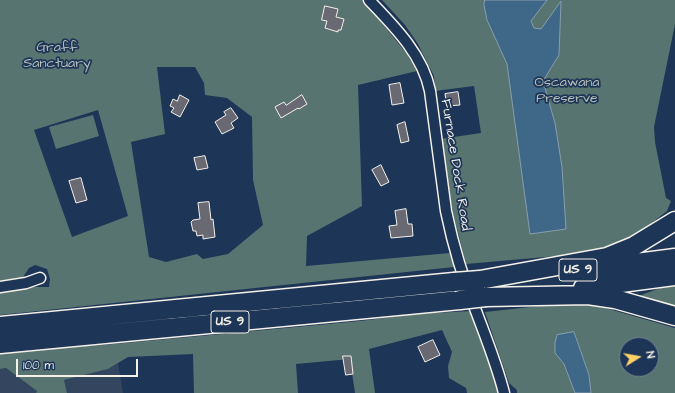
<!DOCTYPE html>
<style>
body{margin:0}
#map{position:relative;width:675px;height:393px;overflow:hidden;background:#1d3557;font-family:"Architects Daughter",sans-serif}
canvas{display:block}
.north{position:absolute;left:619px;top:337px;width:40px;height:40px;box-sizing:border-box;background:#1d3557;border:1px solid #738091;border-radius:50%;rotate:79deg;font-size:11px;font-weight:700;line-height:16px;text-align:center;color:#f4f1e8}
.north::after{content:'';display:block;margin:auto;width:14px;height:18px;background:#ffd166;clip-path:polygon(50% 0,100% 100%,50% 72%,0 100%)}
.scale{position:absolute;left:16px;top:359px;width:122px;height:18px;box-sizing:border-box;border:2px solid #f4f1e8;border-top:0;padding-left:5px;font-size:12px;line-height:14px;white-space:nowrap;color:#f4f1e8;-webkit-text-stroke:3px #1d3557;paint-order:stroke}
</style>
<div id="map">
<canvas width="675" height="393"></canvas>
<div class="north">N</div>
<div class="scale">100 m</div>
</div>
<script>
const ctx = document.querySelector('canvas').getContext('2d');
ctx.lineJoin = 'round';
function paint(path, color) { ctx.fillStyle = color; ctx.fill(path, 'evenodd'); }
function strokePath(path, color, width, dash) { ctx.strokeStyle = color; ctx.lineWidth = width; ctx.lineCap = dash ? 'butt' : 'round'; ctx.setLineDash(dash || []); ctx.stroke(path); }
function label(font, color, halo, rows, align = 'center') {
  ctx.font = font + ' "Architects Daughter",sans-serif'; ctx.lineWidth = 3.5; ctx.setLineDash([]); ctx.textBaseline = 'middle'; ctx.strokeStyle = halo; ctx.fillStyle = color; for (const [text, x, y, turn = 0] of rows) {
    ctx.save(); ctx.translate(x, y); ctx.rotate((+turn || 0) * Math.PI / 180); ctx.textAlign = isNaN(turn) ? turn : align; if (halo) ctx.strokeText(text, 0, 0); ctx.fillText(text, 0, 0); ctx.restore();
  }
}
paint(new Path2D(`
 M118,363l5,30h-56l-3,-13 44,-11z
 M6,368l31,23 -1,2h-36v-24z`), '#34455f');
paint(new Path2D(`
 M0,0h363l44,54 10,17 -59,14 4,121 -55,30 -1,30 144,-13 4,14 -454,48v-25l26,-3h23l1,-8 -3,-10 -12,-4 -6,3 -8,12 -21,3zM157,67h38l9,16 1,12 22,3 25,19 1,63 10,45 -35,29 -25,5 -6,-5 -31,8 -17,-5 -18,-115 34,-8zM98,110l30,106 -56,21 -38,-107z
 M382,0h293v24l-21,103 1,15 11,56 5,3 -4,10 -33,26 -23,11 -20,5 -125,11 -13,-51 -13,-74 41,-6 -7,-47 -39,5 -1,-15 -16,-32 -13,-19z
 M93,115l6,21 -43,13 -7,-22z
 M675,284v25l-42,-11 30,-11z
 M584,304l25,5 66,19v65h-84l-2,-18 -15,-43 -19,11v9l9,12 11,29h-58v-3l-8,-7 -24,-71 63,-7zM627,345h24v24h-24z
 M471,311l15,40 13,42h-32l-1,-5 -17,-10 -1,-12 4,-14 -10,-22 -73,19 6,44h-20l-5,-34 -54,5 2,29h-104l-1,-39 -65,3 -20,12 -44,11 3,13h-31l1,-2 -31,-23 -6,1v-17l14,-2 89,-5 257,-24 56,-7z`), '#587471');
const water = new Path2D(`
 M485,0h62l-16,21 3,7 7,1 20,-28 -2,54 -16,26 12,42 7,44 4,62 -36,5 -23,-170 -20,-44 -3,-15z
 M574,332l15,43 2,18h-16l-11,-29 -9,-11v-10l2,-8z`);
paint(water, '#3f6787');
strokePath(water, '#879eae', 1);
const building = new Path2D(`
 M325,6l13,3 -2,8 8,2 -3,11h-3v2l-13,-4 2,-7 -5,-1z
 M400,83l4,20 -12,2 -3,-20z
 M458,92l2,13 -13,1 -2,-12z
 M180,95l9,5 -9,17 -9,-5 3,-4 -4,-2 3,-7 4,2z
 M302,95l5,9 -8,5 -1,-1 -17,10 -6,-11 9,-5 2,3z
 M231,108l7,10 -7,5 3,5 -12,6 -7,-12 11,-7 -2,-3z
 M405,122l4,19 -8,2 -4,-18z
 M205,156l3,12 -11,2 -3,-12z
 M381,165l8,17 -8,4 -9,-16z
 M81,178l6,22 -11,3 -7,-22z
 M209,202l2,18 2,-1 2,18 -12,2v-4l-6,1 -1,-5h-3l-2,-9 2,-2 7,-1 -2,-16z
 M406,209l2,15h4l1,12 -22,2 -2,-12 8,-1 -2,-14z
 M433,340l7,15 -15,7 -7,-15z
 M343,356h8l2,18 -7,1z`);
paint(building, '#696973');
strokePath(building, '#f4f1e8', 1);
const street = new Path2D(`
 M369,0c25,26 54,55 61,91l16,120c7,34 17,68 30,100 10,27 21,54 28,82
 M0,287l26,-4 14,-5`);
const highway = new Path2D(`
 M598,268l77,-10
 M480,280l127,-23 27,-11 41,-25
 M583,288l92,-12
 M486,297l102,-2 27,4 60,17
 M0,326l454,-44
 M0,344l460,-44`);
strokePath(street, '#f4f1e8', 13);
strokePath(highway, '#f4f1e8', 21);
strokePath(street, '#1d3557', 10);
strokePath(highway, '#1d3557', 18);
const highwayBridge = new Path2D(`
 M454,282l26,-2
 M460,300l26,-3`);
strokePath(highwayBridge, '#f4f1e8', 21, []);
strokePath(highwayBridge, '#1d3557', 18);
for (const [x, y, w] of [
 [578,270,38],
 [230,322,38]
]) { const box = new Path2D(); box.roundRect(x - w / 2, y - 11, w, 22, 3); ctx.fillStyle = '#1d3557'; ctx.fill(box); strokePath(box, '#f4f1e8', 1); }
label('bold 13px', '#f4f1e8', null, [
 ["US 9",578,270],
 ["US 9",230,322]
]);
label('14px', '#b6bfb8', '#1d3557', [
 ["Graff",57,48],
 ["Sanctuary",57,64],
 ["Oscawana",567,83],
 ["Preserve",567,99]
]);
label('14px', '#f4f1e8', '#1d3557', [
 ["Furnace Dock Road",455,165,81]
]);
</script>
